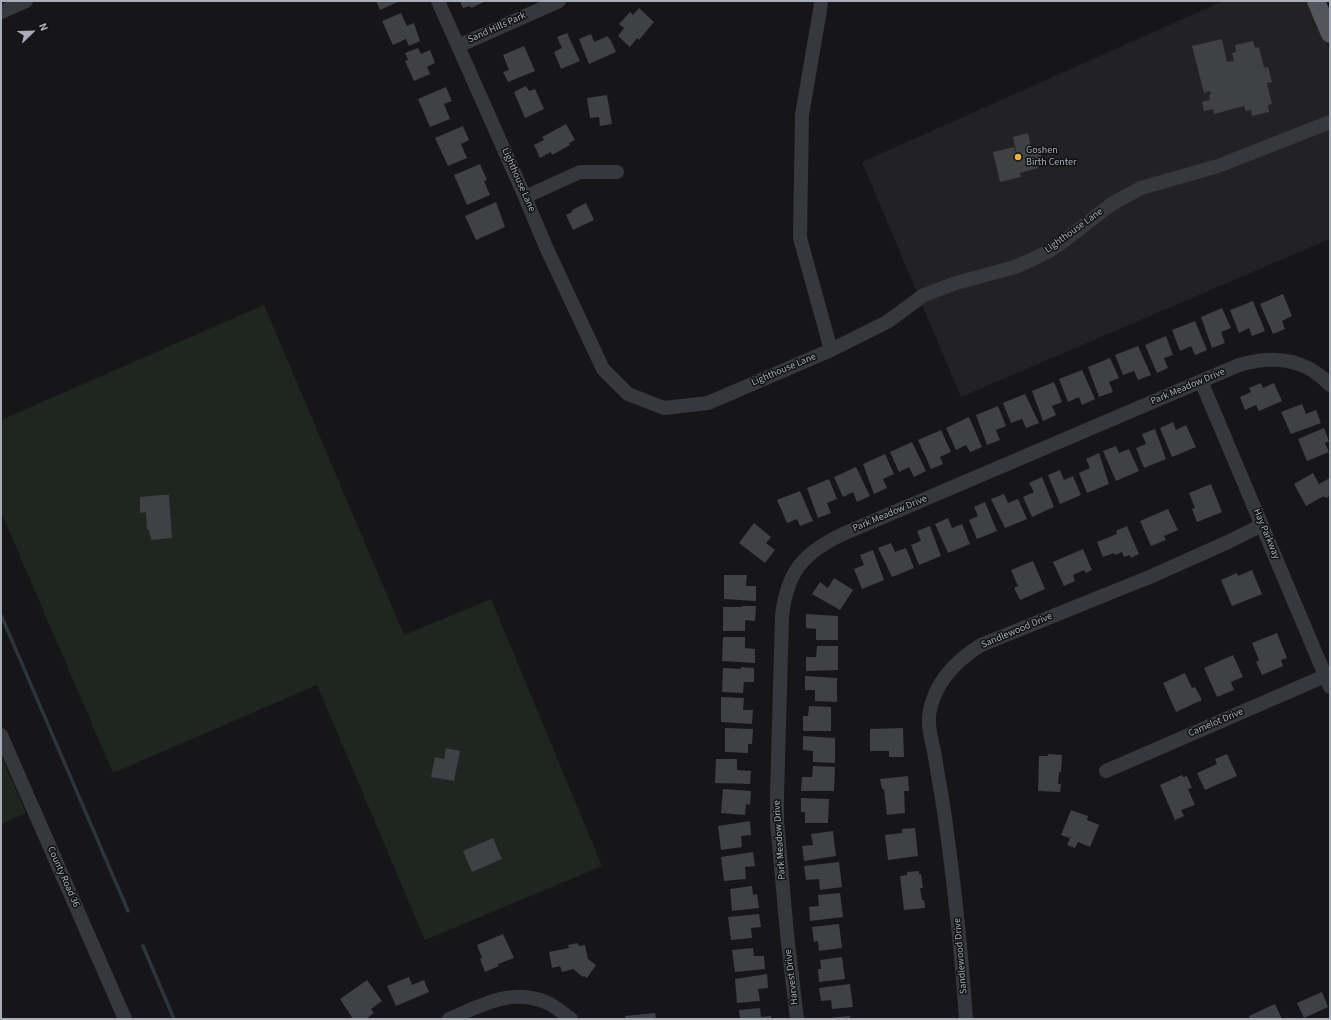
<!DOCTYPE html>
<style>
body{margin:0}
#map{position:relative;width:1331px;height:1020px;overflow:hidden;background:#161618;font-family:"Source Sans 3",sans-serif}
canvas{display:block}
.frame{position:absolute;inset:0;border:2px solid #a8adb8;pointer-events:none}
.north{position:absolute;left:12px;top:12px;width:40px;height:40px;-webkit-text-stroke:3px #111113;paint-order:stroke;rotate:67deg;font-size:11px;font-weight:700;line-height:16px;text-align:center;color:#a8adb8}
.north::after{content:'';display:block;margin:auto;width:14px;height:18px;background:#a8adb8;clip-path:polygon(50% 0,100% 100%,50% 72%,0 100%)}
</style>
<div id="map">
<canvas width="1331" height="1020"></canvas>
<div class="frame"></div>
<div class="north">N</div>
</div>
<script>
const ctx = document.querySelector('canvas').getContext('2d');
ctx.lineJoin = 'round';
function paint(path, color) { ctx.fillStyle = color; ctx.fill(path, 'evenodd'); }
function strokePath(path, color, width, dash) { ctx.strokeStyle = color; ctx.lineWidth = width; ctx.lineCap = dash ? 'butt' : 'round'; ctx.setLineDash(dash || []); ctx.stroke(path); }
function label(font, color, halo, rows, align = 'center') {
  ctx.font = font + ' "Source Sans 3",sans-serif'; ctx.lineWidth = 3; ctx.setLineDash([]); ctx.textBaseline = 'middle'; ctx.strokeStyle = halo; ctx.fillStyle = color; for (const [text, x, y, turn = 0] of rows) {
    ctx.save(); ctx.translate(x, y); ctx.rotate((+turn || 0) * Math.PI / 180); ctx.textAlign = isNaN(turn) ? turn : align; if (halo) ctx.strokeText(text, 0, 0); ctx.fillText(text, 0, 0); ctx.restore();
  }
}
paint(new Path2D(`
 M1223,1h86l21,50v188l-369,158 -99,-235z`), '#222225');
paint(new Path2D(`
 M264,305l140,330 87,-36 111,267 -177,74 -108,-255 -204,88 -112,-261v-92z
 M1,755l25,58 -25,11z`), '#1e261f');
strokePath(new Path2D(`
 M1,615l127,296
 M143,946l31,73`), '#2c353c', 3.5);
paint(new Path2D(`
 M376,1h24l-20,9z
 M460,1h26l-15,7 -1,-2 -7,2z
 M639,8l15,14 -15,18 -2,-2 -7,9 -12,-11 6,-8 -5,-4 11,-12 3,3z
 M401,13l6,13 7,-3 6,18 -11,5 -3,-7 -13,6 -11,-24z
 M567,33l13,28 -19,8 -7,-17 8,-4 -5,-11z
 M591,34l3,8 14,-6 1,3h1l6,13 -27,12 -10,-25z
 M1222,39l5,23 7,-1 -2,-8 4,-1 -1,-7 18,-4 2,7 4,-1 5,21 4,-1 4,15 -5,1 5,21 -4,1 1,7 -17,4 -1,-6 -5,1 -2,-5 -30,8 -1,-5 -9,2 -2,-9 8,-2 -1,-5 2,-1 -1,-3 -6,2 -12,-47z
 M524,46l11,25 -27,11 -5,-10 6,-2 -6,-15z
 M418,48l3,6 9,-4 5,13 -8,4 3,7 -16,7 -9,-20 3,-1 -3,-7z
 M526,86l3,5 6,-2 9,20 -19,9 -11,-26z
 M446,87l6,14 -8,3 6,15 -20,8 -12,-28z
 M607,95l5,29 -12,2 -1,-9 -9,1 -3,-20z
 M566,124l9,16 -6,3 1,2 -18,10 -1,-3 -11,6 -6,-13 10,-5 -2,-3z
 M463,126l6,14 -8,4 6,14 -19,8 -13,-28z
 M1028,133l3,14h2l1,5 6,-1 2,11 -5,2 1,4 -18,5 1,4 -21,5 -7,-30 21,-5 1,4h1l-3,-14z
 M480,164l7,16 -3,1 6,14 -23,10 -13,-30z
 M496,202l9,25 -29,13 -11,-24z
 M586,203l8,17 -21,10 -7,-15 6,-3v-2z
 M1283,294l9,22 -10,5 3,8 -12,5 -13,-30z
 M1253,301l12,30 -13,5 -3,-8 -10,5 -9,-23z
 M1222,308l9,20 -10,4 4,11 -13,5 -11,-31z
 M1195,321l12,29 -12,5 -4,-9 -11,5 -8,-21z
 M1166,336l7,19 -9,3 4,10 -11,5 -12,-28z
 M1138,346l13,29 -13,5 -4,-9 -11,4 -8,-20z
 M1110,358l9,20 -10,4 4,10 -14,5 -11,-30z
 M1082,370l13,29 -13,6 -3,-8 -11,5 -9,-23z
 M1054,382l8,20 -10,4 4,9 -13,6 -11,-30z
 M1261,383l2,5 11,-5 8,18 -23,10 -3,-6 -11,5 -5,-13 11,-5 -2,-4z
 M1025,394l14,29 -13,5 -4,-9 -11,4 -8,-20z
 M1302,404l4,10 10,-4 5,13 -30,11 -10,-22z
 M998,406l8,20 -10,4 4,10 -13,5 -11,-30z
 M969,417l13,30 -12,5 -4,-7 -10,5 -10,-22z
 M1173,422l3,8 10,-5 10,22 -24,10 -12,-29z
 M1324,428l5,13 -4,2 4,9 -22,9 -9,-22z
 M1155,429l11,30 -22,9 -8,-20 10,-4 -4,-10z
 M941,430l10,22 -11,5 3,7 -12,5 -13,-29z
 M912,442l14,29 -12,6 -5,-10 -10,5 -9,-20z
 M1116,446l3,7 10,-4 10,22 -23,10 -13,-30z
 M1099,453l10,31 -22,9 -8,-20 11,-5 -4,-9z
 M885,454l9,20 -11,5 4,9 -13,6 -11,-30z
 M856,467l14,29 -13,6 -4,-10 -10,5 -9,-20z
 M1060,470l4,10 9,-4 8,19 -21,9 -12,-29z
 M1313,473l6,11 11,-6v18l-5,2 -1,-2 -18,10 -12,-22z
 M1042,477l12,30 -22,10 -9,-20 11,-5 -5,-9z
 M829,479l8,20 -10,4 4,10 -13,5 -11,-30z
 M1211,484l11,28 -25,10 -5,-13 3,-1 -6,-15z
 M800,491l13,30 -13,5 -3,-7 -10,4 -10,-23z
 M1004,494l4,9 10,-4 9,20 -22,9 -14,-29z
 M161,495h8l3,43 -21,2v-4h-1l-1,-6h-2l-1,-18 -6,1v-16z
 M985,502l12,29 -20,8 -8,-19 9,-4 -4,-9z
 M1168,509l10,21 -14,6 2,4 -15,6 -11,-25z
 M948,518l4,10 10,-4 8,20 -22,9 -13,-29z
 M754,523l17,14 -5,6 9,7 -10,13 -26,-20z
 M930,526l11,30 -22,9 -8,-20 10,-4 -4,-10z
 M1127,526l12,28 -8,4 -1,-3 -6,2 -2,-5 -7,3 -1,-2 -11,4 -6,-15 20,-8 -1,-3z
 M891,543l4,9 11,-4 8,20 -22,9 -14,-29z
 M1083,549l9,21 -6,3 -2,-3 -11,5 2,6 -11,5 -11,-24z
 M873,550l11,30 -22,9 -8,-20 10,-4 -4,-10z
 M1033,561l12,28 -25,11 -6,-12 4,-2 -7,-16z
 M1252,570l10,24 -30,12 -11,-26 16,-7 1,3z
 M724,575h23l-1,11h10v15l-32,-2z
 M834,578l19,12 -13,20 -28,-16 8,-12 8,6z
 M742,606h14l-1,15 -10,-1v11h-22v-24h19z
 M806,614l32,2v24h-22v-11l-10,-1z
 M1277,633l10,25 -6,2 2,6 -21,9 -6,-13 3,-2 -7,-17z
 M723,637h22v11l10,1v14l-33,-2z
 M817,646h21v24l-32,1v-14h10z
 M1233,655l10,22 -12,5 3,8 -17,7 -13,-29z
 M741,667l13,1v14h-10l-1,11 -21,-1 1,-24 18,1z
 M1185,673l7,15 3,-1 7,13 -26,12 -13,-29z
 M805,676l32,2v24l-22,-1v-11h-10z
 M721,697l23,1 -1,12h10l-1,14 -31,-2z
 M809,706l22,1v24h-28v-15h5z
 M725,728l28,1 -1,15h-4v9l-23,-1z
 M903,728l1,29h-15v-6h-19v-22z
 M803,736l32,2v25l-22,-1v-11l-10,-1z
 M446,748l14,3 -6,30 -23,-4 4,-20 9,2z
 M1048,754l14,1 -1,17h-2l-1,12h3l-1,8 -22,-1 1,-35h9z
 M1227,754l10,22 -32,14 -8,-17 20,-9 -2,-5z
 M716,759h21v11l14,1 -1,13 -35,-1z
 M813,766l22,1 -1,24h-33l1,-14h10z
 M1182,775l1,2 4,-1 5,12 -4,1 7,16 -14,5 3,6 -9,4 -15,-35z
 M908,776l1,15h-5l1,22 -18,2 -3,-26h-2l-2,-10z
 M723,789l28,2 -1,14 -4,-1 -1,11 -24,-2z
 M801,798l28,1 -1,24h-23v-11h-4z
 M1071,810l17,6 -1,4 12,5 -9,22 -12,-5 -3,6 -8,-3 3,-7 -9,-3z
 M750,821l1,14 -10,1 1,11 -21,3 -3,-24z
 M915,828l3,28 -30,4 -3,-25 17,-2v-4z
 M833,831l3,25 -32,5 -2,-15 11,-1 -2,-11z
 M493,838l9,21 -30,13 -9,-21z
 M753,852l2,14 -10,1 1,12 -22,2 -3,-24z
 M839,862l3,25 -22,3 -1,-11 -13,1 -2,-14z
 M919,871v3h2l2,14h-3l2,12h2l1,8 -21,2 -4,-34 7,-1v-3z
 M752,886l1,9 4,-1 2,14 -27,3 -2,-22z
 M840,893l3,24 -33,4 -1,-14 10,-1 -1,-11z
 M759,914l2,13 -10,1 1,10 -21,2 -3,-23z
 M839,924l3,24 -23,3 -1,-10 -4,1 -2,-15z
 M503,934l11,24 -16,6 1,2 -14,6 -5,-13 2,-1 -5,-13z
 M578,943l1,3 6,-1 3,14 8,6 -9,13 -3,-2 -1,1 -10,-8 -11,3 -2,-6 -8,2 -3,-16 20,-4 -1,-3z
 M753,948l1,8h10l1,13 -30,3 -3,-22z
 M842,957l3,22 -26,3 -1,-13h3l-1,-9z
 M767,974l1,14 -10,1 2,12 -23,2 -2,-24z
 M409,977l3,8 12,-5 5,12 -33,14 -9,-20z
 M367,980l15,21 -11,8 3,4 -8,6h-13l-13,-20z
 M850,984l3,23 -21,2 -1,-9 -10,1 -2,-13z
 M1322,992l6,15 -24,11 -7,-15z
 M1275,1004l7,15h-32l-1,-3z
 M760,1008l1,9 10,-1v3h-31l-1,-9z
 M655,1013l1,6h-30l-1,-3z
 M850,1016v3h-21v-1z`), '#404145');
strokePath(new Path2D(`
 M438,1l87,196 21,50 57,122 25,25 36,14 44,-5 123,-53 56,-28 37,-27 32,-12 59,-16 18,-8 16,-8 15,-10 49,-38 28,-15 77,-22 112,-44
 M821,1l-1,9 -18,105 -2,123 31,112
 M1,12l25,-11
 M458,46l101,-45
 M525,197l55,-25h37
 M1201,381l129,306
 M1,735l124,284
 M1106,771l219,-95
 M449,1019c33,-14 63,-32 99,-16 8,4 16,11 23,16
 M797,1019l-10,-85 -10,-113v-25l5,-180c5,-44 21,-63 61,-82l396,-169c33,-10 66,-7 91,20
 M966,1019c-5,-70 -12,-139 -22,-208 -3,-20 -7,-40 -10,-60 -3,-13 -7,-27 -4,-41 6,-29 27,-50 51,-65l171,-69 76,-34 34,-17`), '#37383d', 14);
strokePath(new Path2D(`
 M1316,1l14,33`), '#53555c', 18);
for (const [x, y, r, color] of [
 [1018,157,4,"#f2b134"]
]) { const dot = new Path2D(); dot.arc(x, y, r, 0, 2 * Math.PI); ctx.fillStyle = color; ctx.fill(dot); strokePath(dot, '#111113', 1.5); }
label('10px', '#a8adb8', '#111113', [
 ["Sand Hills Park",497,28,-24],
 ["Lighthouse Lane",518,180,66],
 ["Lighthouse Lane",1074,231,-36],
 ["Lighthouse Lane",784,370,-23],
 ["Park Meadow Drive",1188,387,-23],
 ["Park Meadow Drive",890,514,-23],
 ["Hay Parkway",1266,534,67],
 ["Sandlewood Drive",1017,631,-23],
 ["Camelot Drive",1216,723,-23],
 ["Park Meadow Drive",780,840,-94],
 ["County Road 36",63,877,66],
 ["Sandlewood Drive",961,956,-95],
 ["Harvest Drive",792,977,-97]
]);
label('10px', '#a8adb8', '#111113', [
 ["Goshen",1026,151],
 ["Birth Center",1026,163]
], 'left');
</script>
